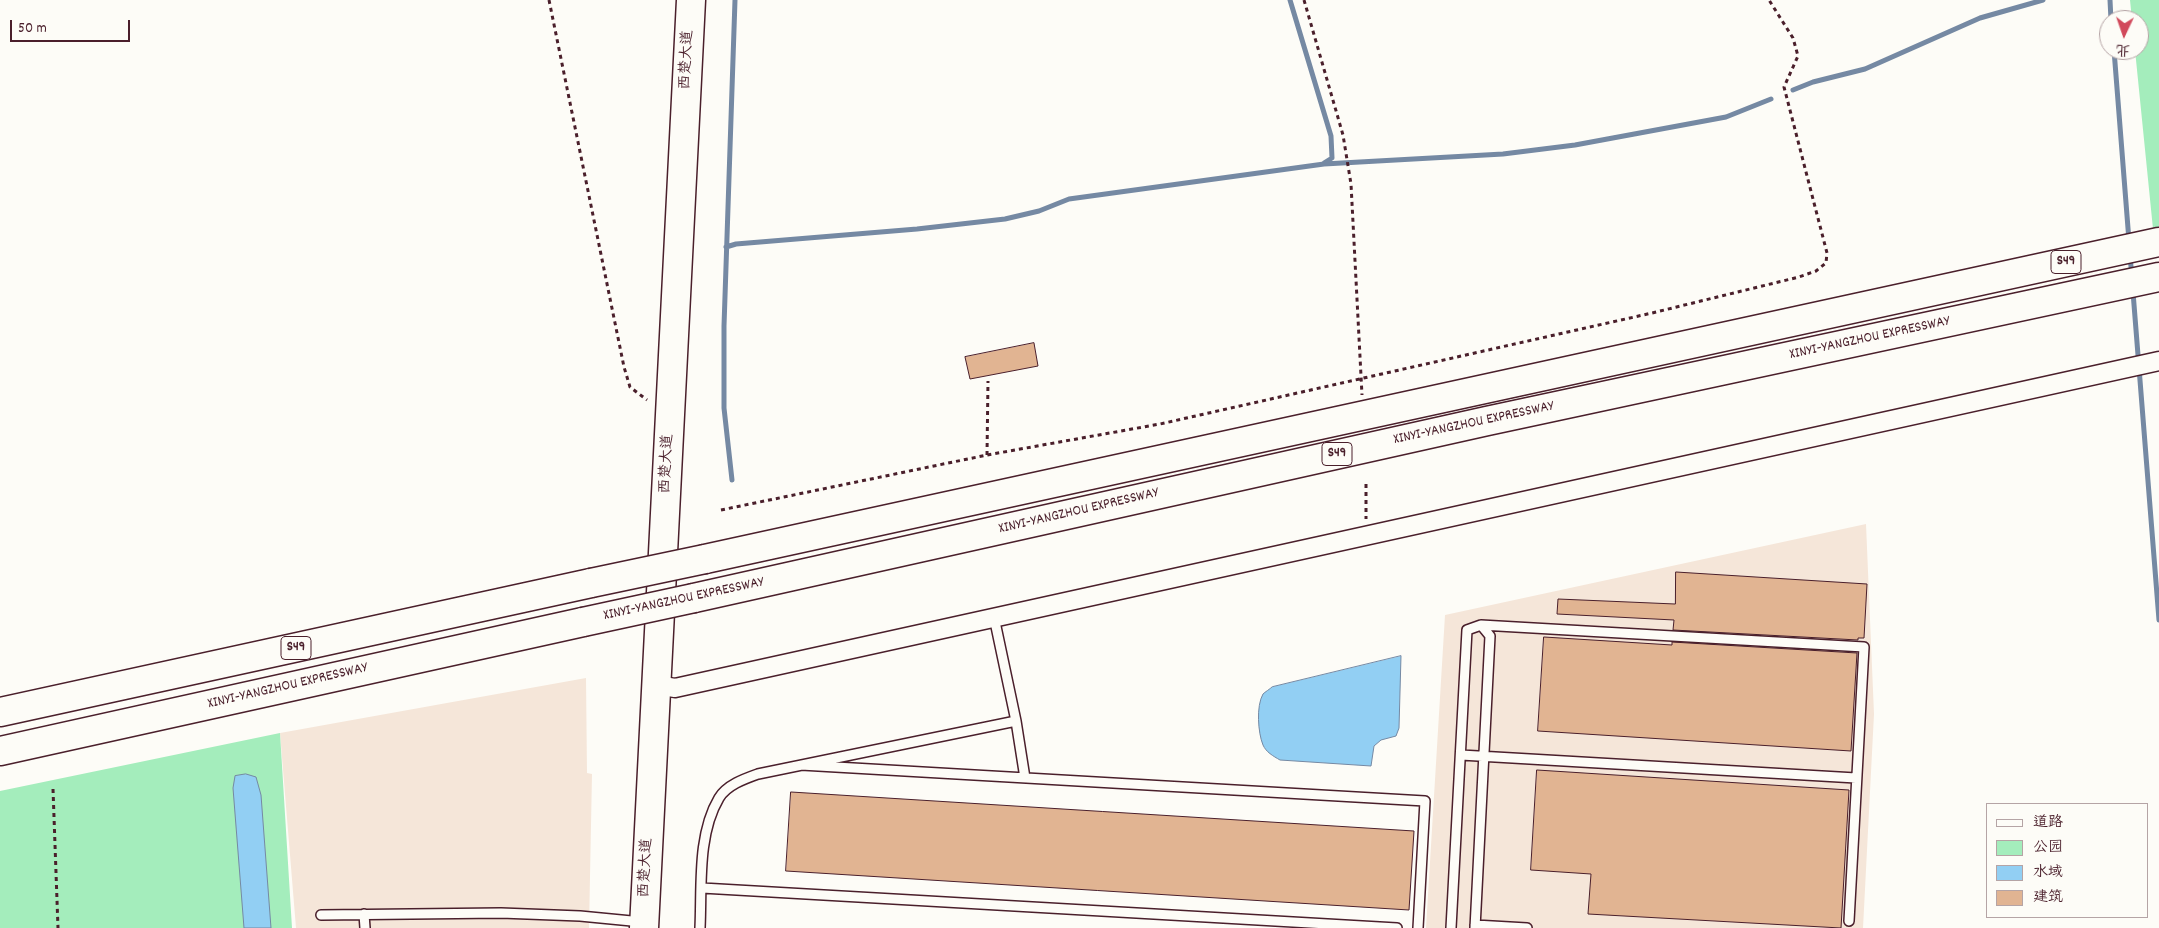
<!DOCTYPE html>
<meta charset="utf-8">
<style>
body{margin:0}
#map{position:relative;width:2159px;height:928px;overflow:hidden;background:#fdfcf7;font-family:Dekko,"LXGW WenKai TC",sans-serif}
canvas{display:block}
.legend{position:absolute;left:1986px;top:803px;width:162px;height:115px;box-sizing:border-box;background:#fdfcf7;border:1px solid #b5a4a5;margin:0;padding:6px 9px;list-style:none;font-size:15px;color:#4a1f2b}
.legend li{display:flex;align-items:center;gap:10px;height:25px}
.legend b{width:25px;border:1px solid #b5a4a5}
.north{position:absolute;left:2099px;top:10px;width:50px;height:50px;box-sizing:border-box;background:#fdfcf7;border:1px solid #b5a4a5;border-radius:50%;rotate:183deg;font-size:14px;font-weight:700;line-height:20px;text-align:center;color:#4a1f2b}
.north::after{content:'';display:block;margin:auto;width:18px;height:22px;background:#d1495b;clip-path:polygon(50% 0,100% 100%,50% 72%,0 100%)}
.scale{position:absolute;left:10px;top:20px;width:120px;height:22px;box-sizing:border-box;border:2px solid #4a1f2b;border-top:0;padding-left:6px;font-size:15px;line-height:18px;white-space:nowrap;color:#4a1f2b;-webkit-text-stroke:4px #fdfcf7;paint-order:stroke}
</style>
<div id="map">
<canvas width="2159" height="928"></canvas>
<ul class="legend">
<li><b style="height:6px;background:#fdfcf7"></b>道路</li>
<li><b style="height:14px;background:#a4edbc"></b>公园</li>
<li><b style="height:14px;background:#92cff3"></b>水域</li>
<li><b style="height:14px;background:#e1b492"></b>建筑</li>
</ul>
<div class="north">北</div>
<div class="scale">50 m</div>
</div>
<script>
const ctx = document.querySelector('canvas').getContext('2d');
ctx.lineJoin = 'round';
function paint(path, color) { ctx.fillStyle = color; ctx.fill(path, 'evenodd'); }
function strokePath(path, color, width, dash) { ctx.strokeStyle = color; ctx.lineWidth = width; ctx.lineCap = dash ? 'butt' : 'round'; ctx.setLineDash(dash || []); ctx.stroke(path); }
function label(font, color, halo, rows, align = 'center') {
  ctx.font = font + ' Dekko,"LXGW WenKai TC",sans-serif'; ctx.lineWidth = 5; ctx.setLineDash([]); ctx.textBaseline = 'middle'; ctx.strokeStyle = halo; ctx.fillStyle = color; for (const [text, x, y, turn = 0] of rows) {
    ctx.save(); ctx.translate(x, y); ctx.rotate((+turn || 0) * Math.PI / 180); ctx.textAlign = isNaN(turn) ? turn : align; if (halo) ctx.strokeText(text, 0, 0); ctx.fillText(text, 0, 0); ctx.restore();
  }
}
paint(new Path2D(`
 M1866,524l8,190 -11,214h-437l19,-313z
 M586,678l1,95 5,1 -3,154h-293l-16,-195z`), '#f5e6d9');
paint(new Path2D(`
 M2130,0h29v228l-6,1 -18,-179h4v-30h-7z
 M280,733l12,195h-292v-137z`), '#a4edbc');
const water = new Path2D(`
 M1401,656l-2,72 -3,8 -15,4 -7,6 -3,20 -91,-6c-7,-4 -14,-8 -17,-15 -5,-12 -7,-39 0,-51 2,-2 7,-5 9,-7z
 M246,774l10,3 5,18 10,133h-27l-11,-140 2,-12z`);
paint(water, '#92cff3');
strokePath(water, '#7589a3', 1);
strokePath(new Path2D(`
 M1290,0l41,136 1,22 -8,5
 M2110,0l1,20
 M2114,50l15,191
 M1793,90l20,-8 52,-13 115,-51 63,-18
 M726,247l10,-3 181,-15 88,-10 34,-8 30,-12 255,-35 179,-10 72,-9 151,-28 45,-18
 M2130,257l2,19
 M2133,292l26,328
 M732,480l-8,-72v-82l11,-326`), '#7589a3', 5);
const building = new Path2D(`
 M1034,343l4,23 -68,13 -5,-22z
 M1676,572l191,12 -3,54h-6v2l-185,-10 1,-10 -117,-6 1,-15 117,5z
 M1544,637l128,8v-3l185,11 -6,98 -313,-20z
 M1537,770l312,20 -8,138 -253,-14 3,-40 -60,-4z
 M791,792l623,39 -5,79 -623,-39z`);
paint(building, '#e1b492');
strokePath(building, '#4a1f2b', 1);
const service = new Path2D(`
 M994,617l22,104 9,57
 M1481,625l383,22 -15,274
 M1461,755l395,23
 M801,765l624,36 -7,127
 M702,888l695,40
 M364,914l1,14
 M321,915l180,-2 79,3 62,6
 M1475,925l52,3
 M700,928c2,-41 -3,-93 19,-130 8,-13 25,-19 39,-24l258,-53
 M1451,928l16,-298 14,-5 9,11 -15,292`);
const minor = new Path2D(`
 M657,685l18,3 1484,-327`);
const primary = new Path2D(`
 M644,928l47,-928`);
const motorway = new Path2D(`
 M705,559l1454,-317
 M694,598l793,-177 672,-144
 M0,712l591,-129
 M0,751l583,-129`);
strokePath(service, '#4a1f2b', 12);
strokePath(minor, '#4a1f2b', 21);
strokePath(primary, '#4a1f2b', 31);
strokePath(motorway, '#4a1f2b', 31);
strokePath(new Path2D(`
 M549,0l75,367 6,20 17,13
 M1304,0l39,135 8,49 11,211
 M987,455l1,-74
 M1366,484v35
 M721,510l266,-55 173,-31 492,-111 147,-36 17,-6 10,-8 1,-10 -43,-166 14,-31 -5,-18 -24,-38
 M53,789l5,139`), '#4a1f2b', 3, [4, 4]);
strokePath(service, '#fdfcf7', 9);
strokePath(minor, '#fdfcf7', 18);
strokePath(primary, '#fdfcf7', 28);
strokePath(motorway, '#fdfcf7', 28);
const motorwayBridge = new Path2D(`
 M591,583l114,-24
 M583,622l111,-24`);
strokePath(motorwayBridge, '#4a1f2b', 31, []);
strokePath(motorwayBridge, '#fdfcf7', 28);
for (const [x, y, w] of [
 [2066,262,30],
 [1337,454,30],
 [296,648,30]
]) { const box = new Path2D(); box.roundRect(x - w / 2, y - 11.5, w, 23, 4); ctx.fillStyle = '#fdfcf7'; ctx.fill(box); strokePath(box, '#4a1f2b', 1); }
label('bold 14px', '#4a1f2b', null, [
 ["S49",2066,262],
 ["S49",1337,454],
 ["S49",296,648]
]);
label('15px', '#4a1f2b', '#fdfcf7', [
 ["西楚大道",688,60,-87],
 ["XINYI-YANGZHOU EXPRESSWAY",1870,339,-12],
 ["XINYI-YANGZHOU EXPRESSWAY",1474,424,-12],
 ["西楚大道",668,464,-87],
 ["XINYI-YANGZHOU EXPRESSWAY",1079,512,-13],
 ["XINYI-YANGZHOU EXPRESSWAY",684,600,-12],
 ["XINYI-YANGZHOU EXPRESSWAY",288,687,-13],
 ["西楚大道",647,868,-87]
]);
</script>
